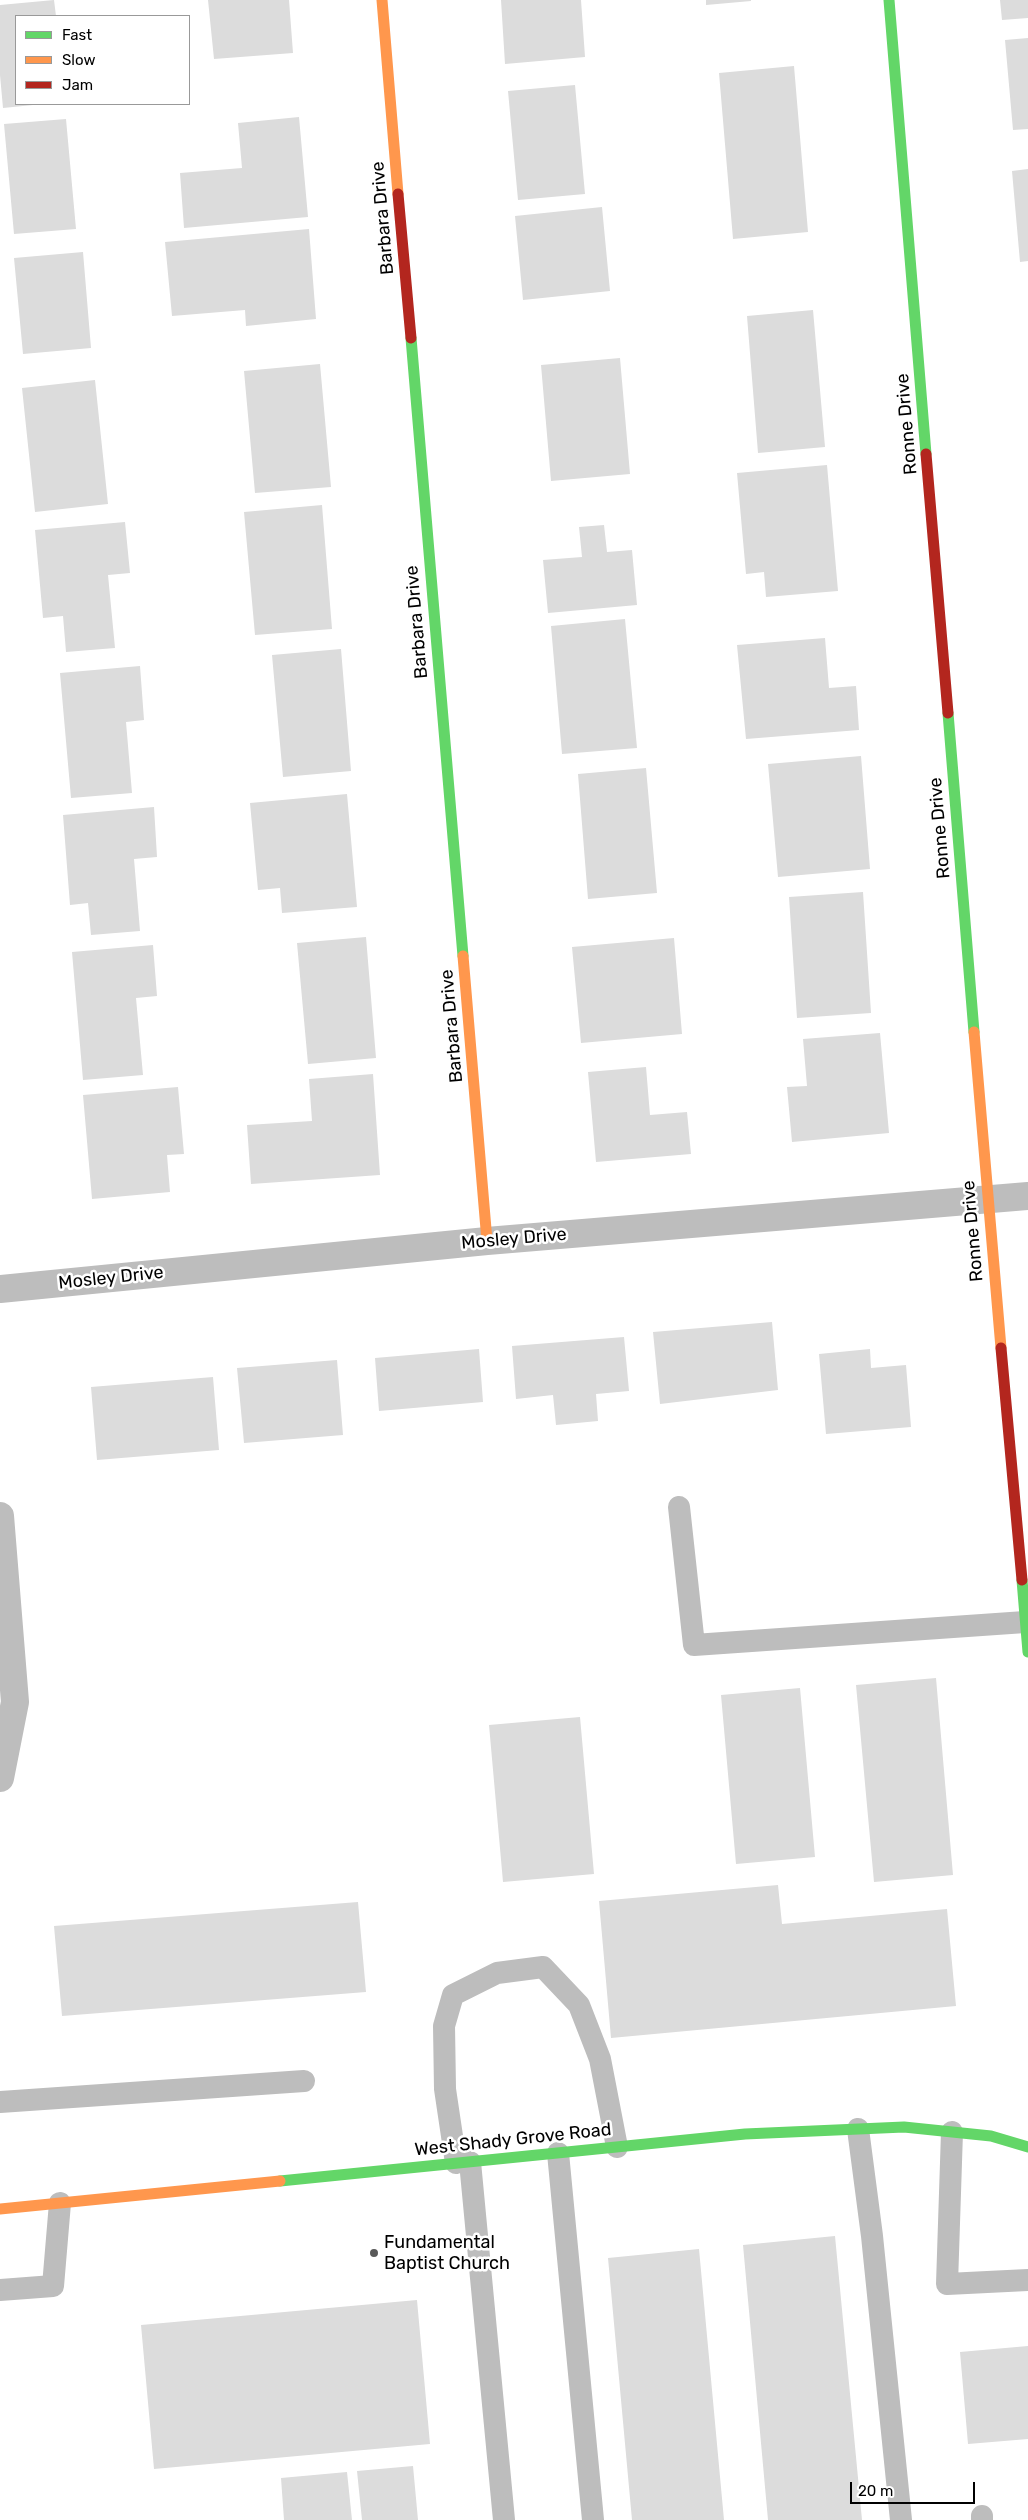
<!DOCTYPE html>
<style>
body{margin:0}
#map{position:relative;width:1028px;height:2520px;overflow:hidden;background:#fff;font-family:Rubik,sans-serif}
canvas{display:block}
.legend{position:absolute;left:15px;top:15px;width:175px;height:90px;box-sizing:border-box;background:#fff;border:1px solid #999;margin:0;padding:6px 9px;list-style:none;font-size:15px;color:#000}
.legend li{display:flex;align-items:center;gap:10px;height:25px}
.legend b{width:25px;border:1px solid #999}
.scale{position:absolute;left:850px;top:2482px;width:125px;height:22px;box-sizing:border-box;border:2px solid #000;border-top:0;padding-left:6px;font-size:15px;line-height:18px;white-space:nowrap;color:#000;-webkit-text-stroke:4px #fff;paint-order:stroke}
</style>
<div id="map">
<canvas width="1028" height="2520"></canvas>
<ul class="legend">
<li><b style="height:6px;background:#63d668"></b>Fast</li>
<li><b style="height:6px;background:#ff974d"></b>Slow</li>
<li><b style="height:6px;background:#b3261e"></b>Jam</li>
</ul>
<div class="scale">20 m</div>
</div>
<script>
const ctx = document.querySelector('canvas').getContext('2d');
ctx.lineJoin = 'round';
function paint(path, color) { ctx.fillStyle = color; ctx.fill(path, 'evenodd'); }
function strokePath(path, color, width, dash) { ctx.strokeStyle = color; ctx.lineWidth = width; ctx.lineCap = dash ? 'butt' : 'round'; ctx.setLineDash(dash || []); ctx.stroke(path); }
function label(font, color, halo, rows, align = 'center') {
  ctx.font = font + ' Rubik,sans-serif'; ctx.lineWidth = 5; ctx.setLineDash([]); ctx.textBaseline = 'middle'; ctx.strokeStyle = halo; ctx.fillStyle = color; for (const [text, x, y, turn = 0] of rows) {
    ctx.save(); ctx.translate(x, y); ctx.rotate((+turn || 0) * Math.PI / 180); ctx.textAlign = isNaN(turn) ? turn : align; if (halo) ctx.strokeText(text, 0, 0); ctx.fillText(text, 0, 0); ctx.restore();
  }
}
paint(new Path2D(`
 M54,0l2,16h-40v88l17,1 -30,3 -3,-33v-70z
 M208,0h81l4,53 -79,6z
 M501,0h80l4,57 -80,7z
 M706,0h45v1l-45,4z
 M1000,0h28v18l-26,2z
 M1028,38v91l-15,1 -8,-90z
 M794,66l14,166 -75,7 -14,-166z
 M575,85l10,109 -67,6 -10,-109z
 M299,117l9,100 -124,11 -4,-55 62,-5 -4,-45z
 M66,119l10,110 -62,5 -10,-110z
 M1028,169v92l-8,1 -8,-91z
 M602,207l8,84 -87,9 -8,-84z
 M309,229l7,90 -70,7 -1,-16 -73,6 -7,-74z
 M83,252l8,96 -68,6 -9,-96z
 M813,310l12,137 -67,6 -11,-137z
 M620,358l10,116 -79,7 -10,-116z
 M320,364l11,123 -76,6 -11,-122z
 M95,380l13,124 -73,8 -13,-124z
 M827,465l11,126 -72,6 -2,-25 -18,2 -9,-101z
 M322,505l10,124 -77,6 -11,-123z
 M125,522l5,51 -22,2 7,73 -49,4 -3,-36 -20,2 -8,-88z
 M604,525l3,27 25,-2 5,55 -89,8 -5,-53 39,-3 -3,-30z
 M625,619l12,129 -75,6 -11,-128z
 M825,638l4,50 27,-2 3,44 -113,9 -9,-94z
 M341,649l10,122 -68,6 -11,-122z
 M140,666l4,54 -18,2 6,71 -61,5 -11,-125z
 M861,756l9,113 -92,8 -10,-113z
 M646,768l11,125 -69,6 -10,-125z
 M347,794l10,113 -75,6 -2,-25 -22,2 -8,-87z
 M154,807l3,50 -23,2 6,72 -49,4 -3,-32 -18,2 -7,-90z
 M863,892l8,121 -74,5 -8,-121z
 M366,937l10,121 -68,6 -11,-121z
 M674,938l8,96 -101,9 -9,-96z
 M153,945l4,51 -21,2 7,77 -60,5 -11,-128z
 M880,1033l9,100 -97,9 -5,-55 20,-1 -4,-47z
 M646,1067l4,48 37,-3 4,42 -95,8 -8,-90z
 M373,1074l7,101 -129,9 -4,-59 65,-4 -3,-42z
 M178,1087l6,67 -17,1 3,37 -78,7 -9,-104z
 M772,1322l6,68 -118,14 -7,-72z
 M624,1337l5,54 -33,3 2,27 -42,4 -3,-30 -37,4 -4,-53z
 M479,1349l4,53 -104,9 -4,-53z
 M870,1349l1,19 35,-3 5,62 -85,7 -7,-80z
 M337,1360l6,75 -99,8 -7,-75z
 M213,1377l6,73 -122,10 -6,-73z
 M936,1678l17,197 -79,7 -18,-197z
 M800,1688l15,169 -79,7 -15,-169z
 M580,1717l14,157 -91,8 -14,-157z
 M778,1885l4,39 165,-15 9,97 -345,32 -12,-137z
 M358,1902l8,90 -304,24 -8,-90z
 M835,2236l27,284h-94l-25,-275z
 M699,2249l25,271h-92l-24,-262z
 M417,2300l13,144 -276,25 -13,-144z
 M1028,2346v93l-60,5 -8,-92z
 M413,2466l5,54h-56l-5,-49z
 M347,2472l5,48h-68l-3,-42z`), '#dcdcdc');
strokePath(new Path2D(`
 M679,1507l15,138 331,-23
 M0,2102l304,-21
 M858,2129l14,107 29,284
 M952,2132l-5,152 81,-4
 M558,2153l35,367
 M470,2162l34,358
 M456,2163l-11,-74 -1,-63 9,-31 44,-22 46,-6 36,38 21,54 17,88
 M0,2290l53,-4 7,-83
 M982,2516v4`), '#bdbdbd', 22);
strokePath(new Path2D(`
 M0,1289l487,-48 541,-45
 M0,1516l15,186 -15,76`), '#bdbdbd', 28);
strokePath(new Path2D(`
 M889,0l37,454
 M411,338l52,618
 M948,713l26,319
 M1022,1580l6,72
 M280,2181l465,-47 159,-7 87,9 37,11`), '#63d668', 11);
strokePath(new Path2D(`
 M382,0l16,194
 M463,956l24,285
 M974,1032l27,316
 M0,2209l280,-28`), '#ff974d', 11);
strokePath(new Path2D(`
 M398,194l13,144
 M926,454l22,259
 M1001,1348l21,232`), '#b3261e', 11);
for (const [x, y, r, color] of [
 [374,2253,5,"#595959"]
]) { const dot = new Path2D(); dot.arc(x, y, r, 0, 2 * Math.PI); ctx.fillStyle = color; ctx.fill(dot); strokePath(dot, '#fff', 2); }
label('18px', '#000', '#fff', [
 ["Barbara Drive",383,218,-95],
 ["Ronne Drive",907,424,-95],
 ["Barbara Drive",417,622,-95],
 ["Ronne Drive",940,828,-95],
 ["Barbara Drive",452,1026,-95],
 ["Ronne Drive",973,1231,-95],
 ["Mosley Drive",514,1239,-5],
 ["Mosley Drive",111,1278,-6],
 ["West Shady Grove Road",513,2140,-6]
]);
label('18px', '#000', '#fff', [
 ["Fundamental",384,2243],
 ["Baptist Church",384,2264]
], 'left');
</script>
